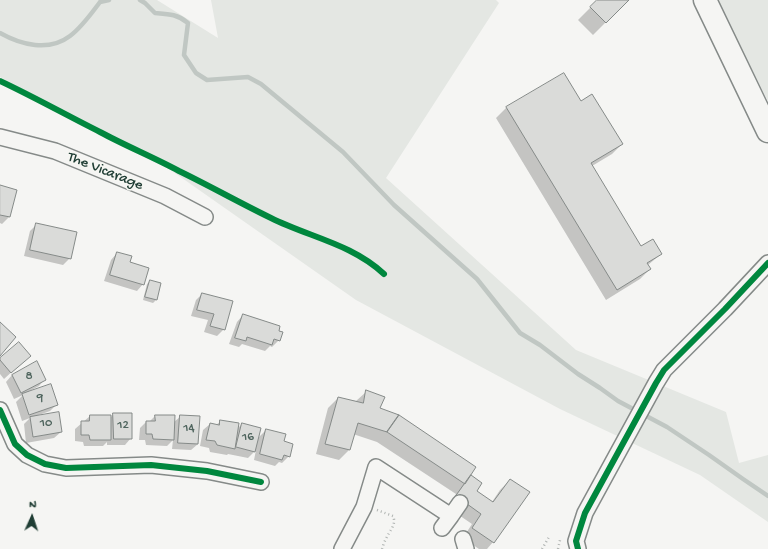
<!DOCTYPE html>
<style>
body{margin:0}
#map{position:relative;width:768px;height:549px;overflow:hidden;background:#f5f5f3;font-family:"Gochi Hand",sans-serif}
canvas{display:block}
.north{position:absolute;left:12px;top:497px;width:40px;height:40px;-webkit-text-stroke:3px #f6f6f2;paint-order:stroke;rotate:3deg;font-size:11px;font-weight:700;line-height:16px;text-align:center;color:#1f3d34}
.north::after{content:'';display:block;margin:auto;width:14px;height:18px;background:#1f3d34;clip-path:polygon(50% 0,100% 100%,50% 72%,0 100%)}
</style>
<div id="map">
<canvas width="768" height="549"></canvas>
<div class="north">N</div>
</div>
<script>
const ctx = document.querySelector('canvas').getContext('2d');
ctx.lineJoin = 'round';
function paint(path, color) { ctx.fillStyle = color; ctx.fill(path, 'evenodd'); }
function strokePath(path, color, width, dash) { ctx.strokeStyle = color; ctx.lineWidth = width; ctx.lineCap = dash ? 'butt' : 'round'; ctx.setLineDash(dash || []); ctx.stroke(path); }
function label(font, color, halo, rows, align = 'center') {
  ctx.font = font + ' "Gochi Hand",sans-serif'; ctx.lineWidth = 3; ctx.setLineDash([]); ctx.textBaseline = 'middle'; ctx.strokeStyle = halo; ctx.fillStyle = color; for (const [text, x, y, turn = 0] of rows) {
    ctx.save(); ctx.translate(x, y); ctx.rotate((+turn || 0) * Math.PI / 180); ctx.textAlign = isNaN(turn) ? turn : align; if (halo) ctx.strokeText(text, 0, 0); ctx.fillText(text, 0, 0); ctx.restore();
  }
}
paint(new Path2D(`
 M0,0h157l61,38 -7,-38h285l3,3 -113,175 190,172 150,62 13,51 29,-8v67l-68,-47 -140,-66 -204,-109 -194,-136 -162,-87z
 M715,0h53v101l-45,-87z`), '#e4e7e3');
paint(new Path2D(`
 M598,0h30l-35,35 -15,-15z
 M563,74l17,28 42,42 -10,10 -20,12 49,81 20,7 -13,11 2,4 -10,10 -34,21 -110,-182 10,-10z
 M0,186l15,4 -6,27 -7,7 -2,-1z
 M37,224l33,34 -7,7 -39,-9 6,-25z
 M117,253l12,10 14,21 -6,7 -33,-10 7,-21z
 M150,281l6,19 -3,3 -10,-3 4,-16z
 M202,294l22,35 -7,7 -13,-4 4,-12 -17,-4 5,-16z
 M243,315l35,16 1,9 -7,7 -2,-1 -5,5 -23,-7 -3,3 -10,-3 8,-22z
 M29,356l-25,23 -4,-5v-15z
 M36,363l9,16 -6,7 -13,7 31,11 -7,7 -14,5v1l25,15 -7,6 -28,5 -2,-19 6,-6 -8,3 -6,-19 7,-7 -9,4 -8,-17 6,-7z
 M366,392l13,17 102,74 -5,8 16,11 8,-12 10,-10 -17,62 -6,7h-8l-16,-11 9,-14 -25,-17 9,-13 -79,-52 -24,-8 -4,16 -10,10 -23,-6 12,-46 10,-10 18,3z
 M114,414l17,24 -6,7h-18v-3l-4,4h-19l-1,-4 -8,-1v-12l15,-13 20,2z
 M155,416l19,6 7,-6 17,28 -7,6 -19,-1 1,-9 -6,6 -21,-1 -1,-5h-6l1,-12 6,-6h3z
 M221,421l17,7 4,-4 15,15 9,-9 17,12 6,14 -7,7 -3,-1 -4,4 -21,-6 2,-10 -8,8 -20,-4 -1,1 -17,-3 -1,-4 -9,-2 3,-16 7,-6 6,1z`), '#0003');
strokePath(new Path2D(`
 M140,0l5,3 10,10c14,1 22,1 33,10l-4,32 12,18 11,7 41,-3 13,7 82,68 51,53 83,74 43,54 20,12 38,29 22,14 18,13 49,26 42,28 34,24 25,17
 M0,33c21,12 49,19 70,3 12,-9 21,-22 30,-34l9,-2`), '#c0c7c3', 4.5);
const building = new Path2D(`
 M597,0h32l-23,23 -16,-16z
 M564,73l17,28 11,-7 31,50 -32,19 50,83 12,-7 9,15 -15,9 4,6 -34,21 -111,-183z
 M0,185l17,5 -7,27 -10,-2z
 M36,223l41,9 -6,27 -41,-9z
 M117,252l15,4 -2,6 19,6 -5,17 -34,-10z
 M150,280l11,3 -4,17 -12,-3z
 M202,293l31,8 -8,29 -15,-4 4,-12 -17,-4z
 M243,314l37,12 -1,5 4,1 -3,9 -6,-2 -2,6 -25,-8 -1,4 -11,-3z
 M0,322l16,15 -16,19z
 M19,342l12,14 -20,17 -11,-13v-2z
 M37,361l9,19 -25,13 -9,-18z
 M51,384l7,21 -29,10 -7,-21z
 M366,390l19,7 -5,11 19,7 -12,17 -29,-9 -8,27 -25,-6 13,-47 25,6z
 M59,412l3,20 -29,5 -3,-20z
 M113,413h19v26h-18z
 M90,415h21v25h-21l-1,-5h-8v-14h8z
 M155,415h20l-1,25 -21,-1 -1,-5h-6v-13h9z
 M180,415l20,1 -2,28 -20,-1z
 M399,415l77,52 -11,17 -78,-52z
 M220,420l19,3 -4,26 -18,-4 -2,-4 -9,-1 4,-17 9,2z
 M242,423l19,5 -6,24 -19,-5z
 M266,429l20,5 -2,7 9,3 -3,13 -6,-2 -2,5 -22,-6z
 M471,475l11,8 -5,8 16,11 17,-23 20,13 -36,51 -22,-15 9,-14 -25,-18z`);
paint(building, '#dadbd9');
strokePath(building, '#858a88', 1);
const minor = new Path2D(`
 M0,137l55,14 110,45 40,21
 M0,410l15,34 12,11 18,9 21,4 85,-3 56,6 54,11
 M442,528l9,-12
 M463,539l3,10
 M342,549l22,-42 12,-40 75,49 9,-13
 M578,549l-2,-8 9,-28 71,-130 8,-13 61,-61 43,-46`);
const secondary = new Path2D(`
 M705,0l63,131`);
strokePath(minor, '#858a88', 18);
strokePath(secondary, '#858a88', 25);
strokePath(new Path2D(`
 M377,510l16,6c4,9 -4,15 -7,23 -2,3 -3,7 -4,10
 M542,549l7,-12
 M558,549l2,-9`), '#b0b4b2', 2.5, [1, 3]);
strokePath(minor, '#f5f5f3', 15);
strokePath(secondary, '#f5f5f3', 22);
strokePath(new Path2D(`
 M0,81c34,16 66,34 100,51 26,14 53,25 79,39 31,15 61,32 92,47 38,19 81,26 113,56
 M0,410l15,34 12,11 18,9 21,4 85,-3 56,6 54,11
 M578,549l-2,-8 9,-28 71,-130 8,-13 61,-61 43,-46`), '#00873e', 6);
label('13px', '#4e645d', null, [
 ["8",29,377],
 ["9",40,399],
 ["10",46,424],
 ["12",123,426],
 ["14",189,429],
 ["16",248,438]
]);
label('15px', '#1f3d34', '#f6f6f2', [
 ["The Vicarage",105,172,22]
]);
</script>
